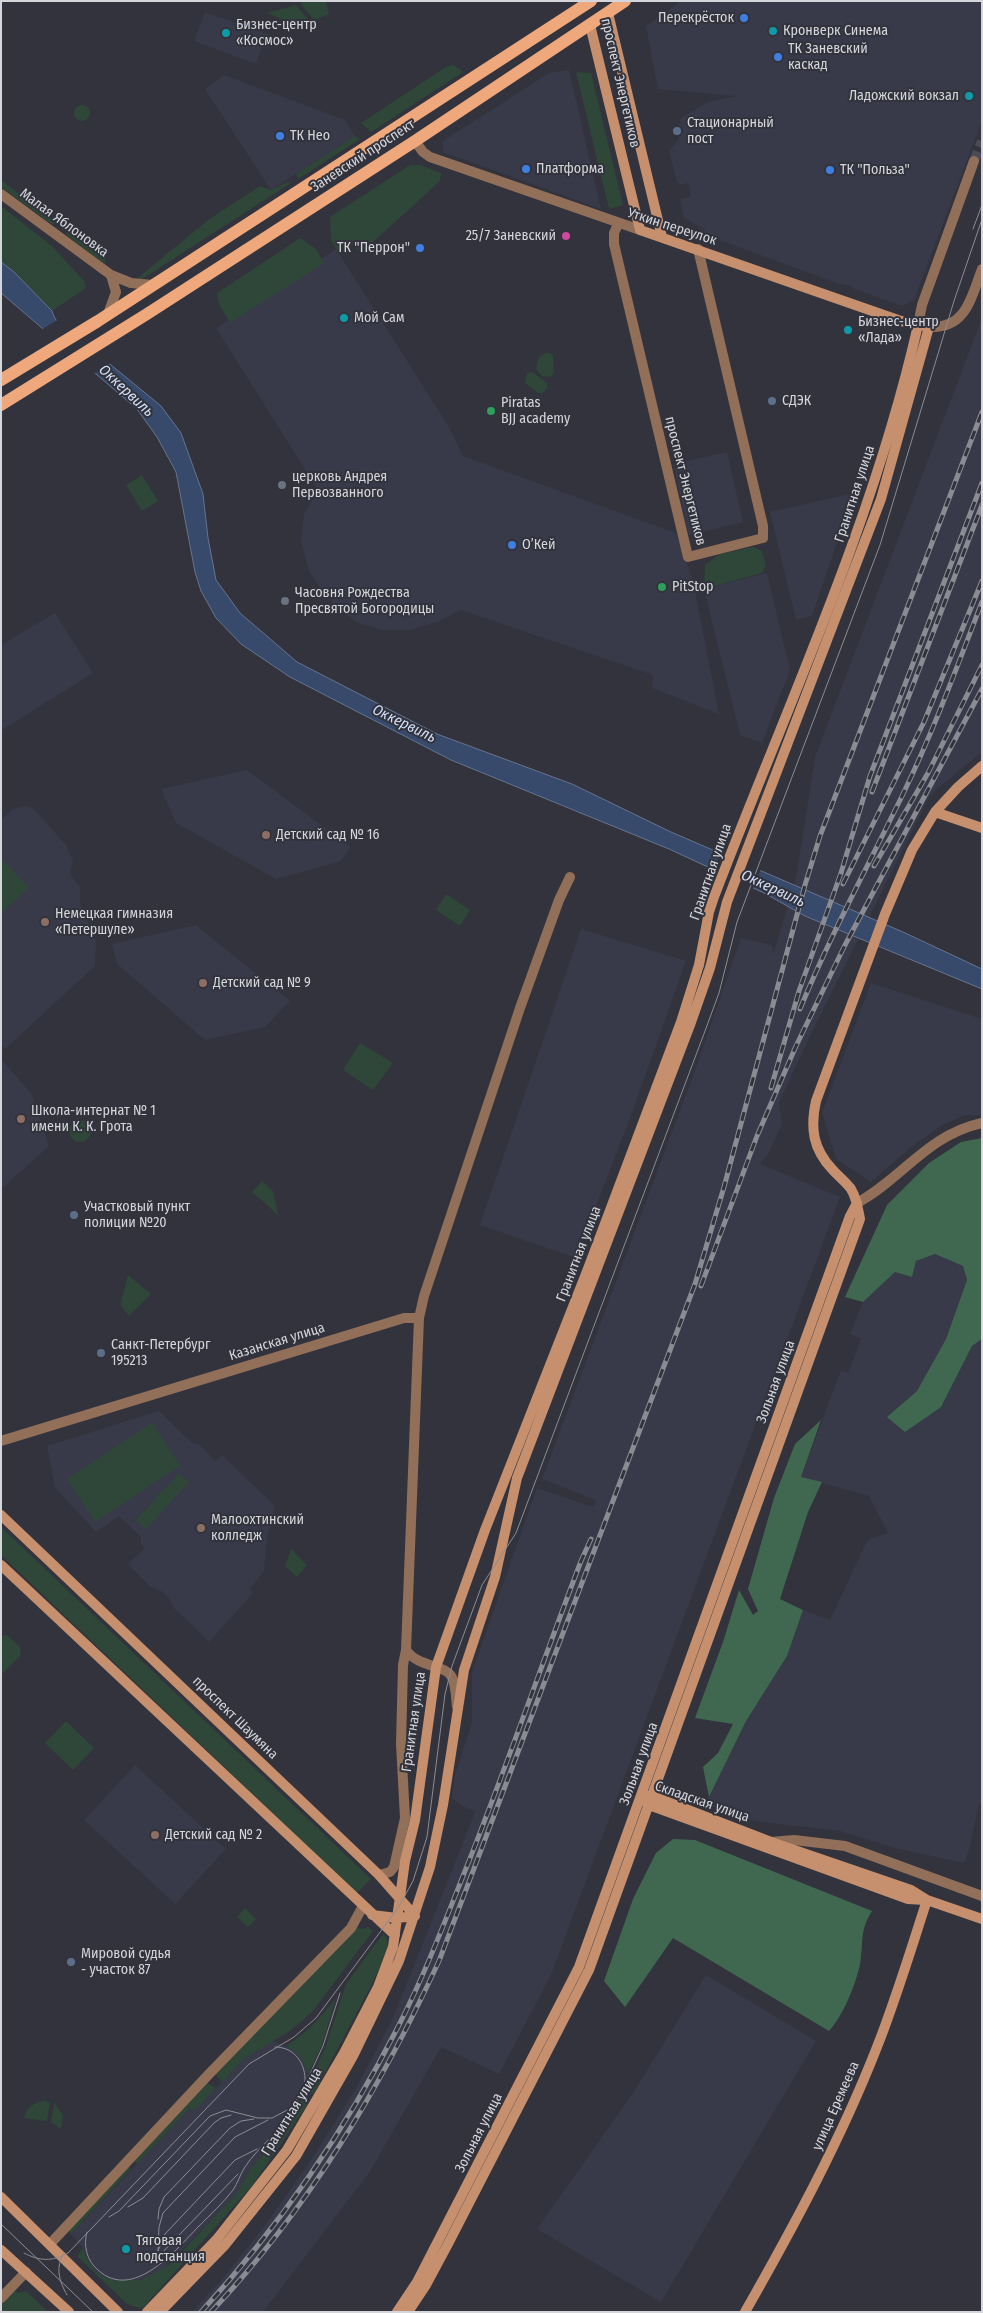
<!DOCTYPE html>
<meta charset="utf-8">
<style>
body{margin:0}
#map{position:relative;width:983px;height:2313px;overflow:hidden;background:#32333c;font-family:"Fira Sans Condensed",sans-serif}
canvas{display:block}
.frame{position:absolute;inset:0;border:2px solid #d5d6dc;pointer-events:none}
</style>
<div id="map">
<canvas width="983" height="2313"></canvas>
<div class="frame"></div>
</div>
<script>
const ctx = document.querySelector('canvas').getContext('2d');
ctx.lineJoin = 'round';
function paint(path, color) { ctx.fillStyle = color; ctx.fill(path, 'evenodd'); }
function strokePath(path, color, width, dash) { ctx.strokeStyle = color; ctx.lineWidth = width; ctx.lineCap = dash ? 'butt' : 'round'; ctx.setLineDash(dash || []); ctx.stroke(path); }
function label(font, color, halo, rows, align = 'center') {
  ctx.font = font + ' "Fira Sans Condensed",sans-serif'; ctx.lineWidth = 4; ctx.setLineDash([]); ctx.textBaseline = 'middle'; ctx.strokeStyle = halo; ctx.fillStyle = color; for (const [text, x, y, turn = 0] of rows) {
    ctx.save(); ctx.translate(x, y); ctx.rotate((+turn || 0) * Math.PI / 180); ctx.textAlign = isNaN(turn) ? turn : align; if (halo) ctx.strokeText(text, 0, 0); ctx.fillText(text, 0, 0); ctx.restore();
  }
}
paint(new Path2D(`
 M681,1h301v120l-68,179 -12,6 -48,-17 -2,-3 -13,-2 -136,-50 2,-4 -21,-12 -4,-19 11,-3 -3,-13 -7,2 -4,-3 -8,-31 10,-12v-14l2,-7 27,-16 27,-6 -77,-7 -12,-63z
 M205,12l62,22 -11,30 -62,-23z
 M569,70l32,139 -158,-57v-11l106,-68z
 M224,75l121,45 10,16 -84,54 -66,-101z
 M336,249l113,178 14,29 213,77 17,48 26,133 -67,-26 1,-13 -192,-65 -24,12 -27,8h-28l-24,-7 -17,-12 -16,-17 -16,-22 -8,-32 3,-26 14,-24 -102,-162z
 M982,318v434l-45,37 -10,12 -118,237 -30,65 3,21 -14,30 -8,10 80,33 -289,778 -52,99 -58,-27 -72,126 -106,139h-71l32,-35 42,-53 47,-67 43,-69 35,-66 26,-64 58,-146 -14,-7 -9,-7 3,-23 17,-53v-50l65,-184 56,19 3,-7 -54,-21 151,-403 48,-138 31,7 1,10 23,-76 19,-122z
 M727,452l16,70 -54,13 -16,-71z
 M854,493l-42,123 -16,4 -26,-108z
 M767,573l23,97 -28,73 -22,-8 -36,-146z
 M55,613l38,60 -91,57 -1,-85z
 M247,770l104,77 -10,14 -65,18 -100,-56 -15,-34z
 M26,806l8,3 32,36 7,16 -3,13 10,13v16l16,38 -1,25 -90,83 -4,-5v-224l12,-11z
 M196,925l94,76 -25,26 -60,13 -88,-76 -5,-20z
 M581,929l105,32 -54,152 -56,145 -96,-33z
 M871,983l111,36v96h-17l-23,10 -32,23 -39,34 -35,-23 -14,-46z
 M1,1059l30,34 18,53 -48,43z
 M935,1254l28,12 4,14 -21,59 -29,52 -30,26 54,-10 31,-61 10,-7v465h-3l-9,43 -6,16 -69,-15 -55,-17 -86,-10 -46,-16 1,-8 37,-76 41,-65 16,-46 27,10 35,-75 4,-6 19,-6 -19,-37 -68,-19 40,-107 7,3 13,-34 -11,-5 13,-32 32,-30 17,5 4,-16z
 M159,1411l33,32 8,2 15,16 7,-6 53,51 -8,33 -3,32 -14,18 2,5 -43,48 -35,-34 -5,-10 -8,-7 -10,-4 -23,-23 17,-16 -4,-5v-6l-22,-21 -23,16 -41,-44 -8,-42z
 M135,1765l91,84 -51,55 -91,-84z
 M706,1975l110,66 -155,261 -124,-73 96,-136z
 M273,2041l17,7 10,8 7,12 3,12 -23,47 -37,42 -11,23 -77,78 -24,11 -1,-2 -9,2 -18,-1 -13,-7 -8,-10 -6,-15 -12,-14 119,-126 4,3 50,-52z`), '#383a49');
paint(new Path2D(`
 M305,1h21l3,13 -15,6 -14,-17z
 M296,5l14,17 -12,4 -31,-13z
 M454,65l9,7 -92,60 -10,-9 85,-56z
 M576,72l15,1 32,132 -14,4z
 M74 113a8 8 0 1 1 16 0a8 8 0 1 1-16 0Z
 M355,136l5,3 -62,40 -2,-5z
 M410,165h10l21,8 -1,8 -79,72 -8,-8 -14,9 -8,-14 -1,-23z
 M1,180l55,42 -3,3 -52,-38z
 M287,182l4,1 -149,96 -8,2 74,-61 52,-34 11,4z
 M1,206l52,41 31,34 2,7 -34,23 -38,-39 -13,-10z
 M67,231l38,27v6l-40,-30z
 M300,238l16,11 8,14 -94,60 -11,-19 -2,-11z
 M545,353h5l3,3 1,17 -4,4 -8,-1 -6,-7 3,-12z
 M532,372l15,11v5l-4,5h-5l-13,-10 2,-10z
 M142,475l16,26 -16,10 -16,-26z
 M753,547l9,4 4,15 -4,7 -58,16 1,-24 15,-11z
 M1,858l28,30 -28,25z
 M446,894l24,16 -10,16 -24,-16z
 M360,1043l33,20 -20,27 -30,-20z
 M69 1131a11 11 0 1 1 22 0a11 11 0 1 1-22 0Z
 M262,1181l11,10 5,24 -26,-23z
 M128,1275l23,19 -22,22 -9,-11z
 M152,1423l28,43 -85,56 -28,-43z
 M179,1473l10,9 -43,47 -10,-9z
 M1,1527l370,352 -14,14 -356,-338z
 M291,1549l16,16 -10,12 -12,-11z
 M7,1635l13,12 1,8 -20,20v-39z
 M66,1721l28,27 -21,22 -28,-27z
 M245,1908l11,11 -8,8 -11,-10z
 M357,1927l4,2 7,-2 5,4 -61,81 -22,19 -46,28 -22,23 -8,-9z
 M383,1934l4,4 1,9 -16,37 -58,109 -3,1 -6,-3 21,-45 20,-62z
 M336,1998l-14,47 -14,29 -8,-18 -14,-10c21,-13 35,-29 50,-48z
 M206,2082l10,6 -22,23 -4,-3 -53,56 -4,-4z
 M302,2098l6,3v3l-56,82 -110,123 -15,-5 -50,-48 6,-8c7,27 28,37 54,31l2,2 30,-16 69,-73 12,-23 37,-42z
 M44,2101l6,1 -3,19 -23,-3c3,-11 9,-15 20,-17z
 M54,2103l9,12 -2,14 -10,-7z
 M127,2165l4,4 -60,65 -4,-4z
 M14,2290l3,3 9,-2 22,21h-47v-9z`), '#2f4738');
paint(new Path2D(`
 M982,1138v201l-10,7 -31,61 -36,25 -18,-15 30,-26 29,-52 21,-59 -4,-14 -28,-12 -19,7 -4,16 -17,-5 -32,30 -18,-5 42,-92 42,-42 32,-21z
 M821,1420l-20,57 21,5 -14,30 -28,87 23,11 -16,46 -41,65 -37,76 -6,-30 15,-14 15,-29 -38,-6 28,-76 16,-52 14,25 5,-4 -10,-22 26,-91 21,-54z
 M673,1839l22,1 177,71c-13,20 -8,31 -12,53 -4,20 -17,52 -31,67l-156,-93 -48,69 -21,-26 29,-82 23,-46z`), '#406850');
const water = new Path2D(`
 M1,262l13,10 38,39 3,8 106,87 20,27 22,61 5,44 8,42 24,33 57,49 140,72 135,50 99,48 232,100 79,37v20l-177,-73 -41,-23 -95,-44 -218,-89 -161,-83 -49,-33 -25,-26 -15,-27 -6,-19 -19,-100 -19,-35 -20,-28 -136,-116z`);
paint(water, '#374a6c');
strokePath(water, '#66748e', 1);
paint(new Path2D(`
 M59,319l53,43 -18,12 -53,-44z
 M721,852l40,17 -9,22 -39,-18z`), '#32333c');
strokePath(new Path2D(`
 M974,161l8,-20`), '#4a4b54', 10, [10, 5]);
strokePath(new Path2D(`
 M415,141l8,11 7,5 210,73
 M1,194l110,81 20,8 22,2
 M618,224l-4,9v11l74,313 75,-19v-12l-65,-277
 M108,314l8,-22 -5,-17
 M918,325l4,-20 52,-144
 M929,327c37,2 42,-29 53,-58
 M857,1203c46,-25 70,-68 125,-80
 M1,1441l403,-123h15
 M406,1650c13,19 42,13 47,30 3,8 3,19 4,27
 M771,1842l23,-2 51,6 137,50
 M379,1875l11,-3 4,-5 11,-49 -4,-74 2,-79 3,-15 13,-332 5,-22 96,-288 39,-108 11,-23
 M50,2244l159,-170 142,-146 12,-22
 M1,2298l25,-26`), '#926f59', 10);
strokePath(new Path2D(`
 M608,13l54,224
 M935,812l47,16
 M1,1515l378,360 36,41
 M1,1565l394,370
 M645,1796h7l119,46 140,48 16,10 55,19
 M645,1801l4,4 259,94 17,1
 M372,1915l25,3 18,-2
 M1,2197l117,115
 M1,2250l68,62
 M147,2312l70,-73 70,-89 57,-97 34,-66 15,-40 12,-86 10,-41 21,-153 49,-137 104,-264 92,-244 18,-57 10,-53 5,-15c72,-189 159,-373 204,-572
 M160,2312l65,-67 71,-89 57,-100 46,-95 31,-94 13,-62 21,-135 31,-93 22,-99 173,-453 20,-57 17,-66 154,-403 48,-172 -28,-6 -261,-91 -50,-205
 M397,2312l20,-30 162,-315 271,-751 7,-13
 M408,2312l18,-27 22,-41 141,-274 271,-751c-2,-10 -3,-20 -9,-30 -5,-7 -13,-13 -19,-20 -19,-20 -22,-41 -16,-68l69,-187 27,-64 23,-38 23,-25 24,-21
 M745,2312c49,-86 96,-173 132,-265 19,-48 34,-98 50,-147`), '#c68f6d', 10);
strokePath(new Path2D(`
 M1,380l97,-59 493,-320
 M1,405l146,-91 268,-173 210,-140`), '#efa87b', 12);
strokePath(new Path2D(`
 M973,229l9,-24
 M275,2047c20,0 31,17 30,35
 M128,2207l15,-9 71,-75 7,-5 10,-3
 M109,2217l10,-6 91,-95 16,-6 32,8h14l19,-10 10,-15 22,-47 17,-53
 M158,2219l1,-10 5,-12 66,-69 11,-7 13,-2
 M1,2224l92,88
 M87,2232c-4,14 0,29 11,38 35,32 78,-20 100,-43 12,-12 25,-24 35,-37 5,-7 7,-16 12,-23 14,-22 37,-35 48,-59
 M158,2250l1,-23 4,-14 72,-76 33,-17
 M24,2253c15,8 28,9 44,0l181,-189 45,-27 22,-19 82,-110 15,-27 14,-44 18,-143 7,-28 30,-81 34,-52 189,-502 14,-38 18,-71 143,-377 74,-244 27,-79
 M64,2253c-9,14 -5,28 3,42
 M156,2259l82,-85
 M153,2263l12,-29 70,-74 22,-11`), '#8b8c93', 1);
const rail = new Path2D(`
 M872,792l110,-287
 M874,866l54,-93 54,-108
 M843,884l81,-162 58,-141
 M800,1009c30,-73 68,-143 103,-215 30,-62 54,-127 79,-192
 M771,1088l28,-97 42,-118 29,-97 112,-293
 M701,1286l56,-150 39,-90 49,-101 137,-256
 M201,2312c79,-86 145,-183 198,-287 27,-53 48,-109 70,-164 39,-99 74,-200 112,-300l10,-22
 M211,2312c97,-103 169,-223 228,-351l256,-677 29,-97 81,-302 15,-49 162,-424`);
strokePath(rail, '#8b8c93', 5);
strokePath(rail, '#32333c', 3, [9]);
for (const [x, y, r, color] of [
 [744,18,5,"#3f7fe0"],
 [773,31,5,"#0f9aa8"],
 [226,33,5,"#0f9aa8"],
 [778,57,5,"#3f7fe0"],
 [969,96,5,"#0f9aa8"],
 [677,131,5,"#5c6f8a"],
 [280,136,5,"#3f7fe0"],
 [526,169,5,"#3f7fe0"],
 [830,170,5,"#3f7fe0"],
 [566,236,5,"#d1479c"],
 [420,248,5,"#3f7fe0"],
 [344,318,5,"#0f9aa8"],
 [848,330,5,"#0f9aa8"],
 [772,401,5,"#5c6f8a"],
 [491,411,5,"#2e9e5b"],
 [282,485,5,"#6b7280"],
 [512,545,5,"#3f7fe0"],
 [662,587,5,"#2e9e5b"],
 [285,601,5,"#6b7280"],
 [266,835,5,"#8d6e63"],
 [45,922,5,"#8d6e63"],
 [203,983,5,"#8d6e63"],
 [21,1119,5,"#8d6e63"],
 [74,1215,5,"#5c6f8a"],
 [101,1353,5,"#5c6f8a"],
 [201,1528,5,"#8d6e63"],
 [155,1835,5,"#8d6e63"],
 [71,1962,5,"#5c6f8a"],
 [126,2249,5,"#0f9aa8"]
]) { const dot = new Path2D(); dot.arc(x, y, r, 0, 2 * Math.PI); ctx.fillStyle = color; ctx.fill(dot); strokePath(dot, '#32333c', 2); }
label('14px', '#d5d6dc', '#32333c', [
 ["Перекрёсток",734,18,"right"],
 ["Бизнес-центр",236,25],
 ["«Космос»",236,41],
 ["Кронверк Синема",783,31],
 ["ТК Заневский",788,49],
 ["каскад",788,65],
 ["Ладожский вокзал",959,96,"right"],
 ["Стационарный",687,123],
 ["пост",687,139],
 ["ТК Нео",290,136],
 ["Платформа",536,169],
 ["ТК \"Польза\"",840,170],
 ["25/7 Заневский",556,236,"right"],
 ["ТК \"Перрон\"",410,248,"right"],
 ["Мой Сам",354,318],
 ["Бизнес-центр",858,322],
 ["«Лада»",858,338],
 ["СДЭК",782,401],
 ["Piratas",501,403],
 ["BJJ academy",501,419],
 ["церковь Андрея",292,477],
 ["Первозванного",292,493],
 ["О’Кей",522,545],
 ["PitStop",672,587],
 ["Часовня Рождества",295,593],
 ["Пресвятой Богородицы",295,609],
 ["Детский сад № 16",276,835],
 ["Немецкая гимназия",55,914],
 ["«Петершуле»",55,930],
 ["Детский сад № 9",213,983],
 ["Школа-интернат № 1",31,1111],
 ["имени К. К. Грота",31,1127],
 ["Участковый пункт",84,1207],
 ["полиции №20",84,1223],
 ["Санкт-Петербург",111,1345],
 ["195213",111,1361],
 ["Малоохтинский",211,1520],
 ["колледж",211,1536],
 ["Детский сад № 2",165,1835],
 ["Мировой судья",81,1954],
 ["- участок 87",81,1970],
 ["Тяговая",136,2241],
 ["подстанция",136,2257]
], 'left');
label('14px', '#d5d6dc', '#32333c', [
 ["проспект Энергетиков",620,83,77],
 ["Заневский проспект",363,156,-33],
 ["Малая Яблоновка",64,223,36],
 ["Уткин переулок",672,227,18],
 ["проспект Энергетиков",685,481,76],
 ["Гранитная улица",855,494,-72],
 ["Гранитная улица",711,872,-71],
 ["Гранитная улица",579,1254,-69],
 ["Казанская улица",277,1342,-17],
 ["Зольная улица",776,1382,-70],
 ["проспект Шаумяна",235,1718,44],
 ["Гранитная улица",414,1722,-82],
 ["Зольная улица",639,1764,-70],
 ["Складская улица",702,1802,19],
 ["улица Еремеева",836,2106,-66],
 ["Гранитная улица",292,2112,-58],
 ["Зольная улица",479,2133,-63]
]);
label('italic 15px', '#d1def7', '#32333c', [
 ["Оккервиль",126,391,43],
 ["Оккервиль",404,724,26],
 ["Оккервиль",773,889,25]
]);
</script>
